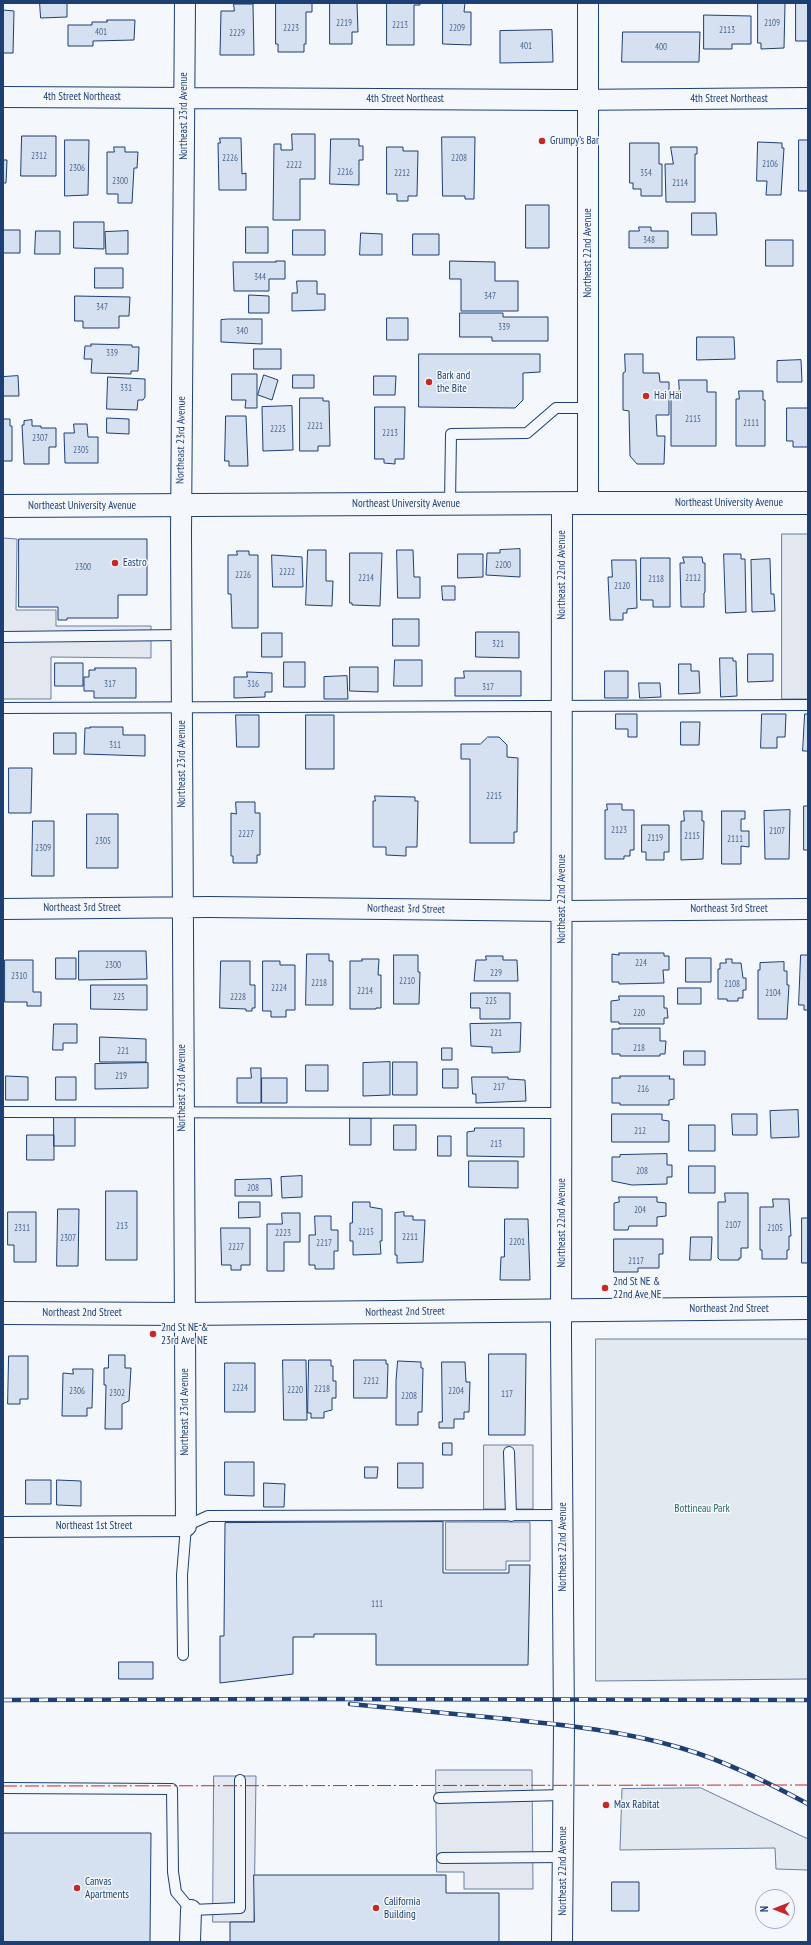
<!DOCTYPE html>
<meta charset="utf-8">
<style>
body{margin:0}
#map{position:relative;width:811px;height:1945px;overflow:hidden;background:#f4f7fb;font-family:"PT Sans Narrow",sans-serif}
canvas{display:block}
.frame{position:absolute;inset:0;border:4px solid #1d3f73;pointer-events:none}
.north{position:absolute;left:755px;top:1889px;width:40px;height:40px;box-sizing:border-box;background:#f4f7fb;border:1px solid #9eadc5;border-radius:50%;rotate:270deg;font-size:11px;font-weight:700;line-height:16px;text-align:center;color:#1d3f73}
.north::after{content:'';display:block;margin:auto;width:14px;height:18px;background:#c62828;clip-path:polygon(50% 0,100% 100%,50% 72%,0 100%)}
</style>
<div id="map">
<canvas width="811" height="1945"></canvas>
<div class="frame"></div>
<div class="north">N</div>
</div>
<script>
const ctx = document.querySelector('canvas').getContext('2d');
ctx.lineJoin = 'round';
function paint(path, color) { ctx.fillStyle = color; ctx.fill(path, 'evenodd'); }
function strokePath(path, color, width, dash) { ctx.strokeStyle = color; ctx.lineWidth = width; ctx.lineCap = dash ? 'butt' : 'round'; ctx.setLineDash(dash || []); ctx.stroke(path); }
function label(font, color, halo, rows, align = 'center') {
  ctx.font = font + ' "PT Sans Narrow",sans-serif'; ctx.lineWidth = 3; ctx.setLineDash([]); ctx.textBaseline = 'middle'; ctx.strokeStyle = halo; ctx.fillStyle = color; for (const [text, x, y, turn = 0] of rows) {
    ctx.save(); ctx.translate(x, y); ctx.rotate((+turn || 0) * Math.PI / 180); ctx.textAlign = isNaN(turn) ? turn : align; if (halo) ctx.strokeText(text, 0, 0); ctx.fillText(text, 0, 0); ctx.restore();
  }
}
const green = new Path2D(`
 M596,1339h212v340l-212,2z
 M701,1788l107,51v31l-32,-1 -1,-21 -155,2 2,-61z`);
paint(green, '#e3e9f0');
strokePath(green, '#687fa3', 1);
const parking = new Path2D(`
 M782,534h26v165h-26z
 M3,538l14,1 -1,71h40v16h95v32l-100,-1v42h-48z
 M484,1445h49v64h-49z
 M446,1522h84v39h-24v9h-60z
 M436,1770h96l1,119h-69v-17h-27z
 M214,1776h42l-2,146h-41z`);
paint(parking, '#e3e8f0');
strokePath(parking, '#687fa3', 1);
const building = new Path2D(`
 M40,3h27v14l-26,1z
 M276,3h36v9h-6v32h-2v8h-26v-8h-2z
 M330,3h27l1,29h-6v12h-22z
 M387,3h33v2h-6v40h-27z
 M443,3h22l-1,9h7v33l-28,-1z
 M758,3h27l-1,45 -23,1v-6h-3z
 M796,3h12v38h-12z
 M234,4h19l1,51h-34l1,-44h13z
 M3,10l11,1 -1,42h-10z
 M704,15l47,1v28h-19v5h-28z
 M107,20h28l-1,20 -41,1v5h-25v-21h24v-3h15z
 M552,30l1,32 -53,1v-32z
 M623,32h77l-1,30h-77z
 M292,134h23v45h-15v41h-27l1,-76h7v6h11z
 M22,136h34v40h-35z
 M442,137h33l-1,62h-9v-3h-22z
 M220,138h21l1,36 4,-1v17h-27l-1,-47h2z
 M331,139h28v7h4v14h-4v25l-29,-1z
 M65,140h24l-1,55 -23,1z
 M799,140h9v51h-9z
 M758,142l24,1v5h2l-3,47h-15l1,-14h-10z
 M630,143h29v21h3v32h-21v-7h-8v-6h-3z
 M114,147h11v5h13l-1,16h-3l-2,35h-14v-9h-11v-42h7z
 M387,147h16v4h15l-1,45h-9v5h-11v-7h-10z
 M671,147h26v7h-2v48h-29l-1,-38h8z
 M3,160h4l-1,23h-3z
 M526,205h23v43h-23z
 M692,213h24l1,22h-25z
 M74,222h30v27l-30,-1z
 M246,227h22v26h-22z
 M639,227h12v4h17v17h-39v-17h10z
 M3,230h17v23h-17z
 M293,230h32v25h-32z
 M36,231h24v23h-25z
 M128,231v23h-22l-1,-22z
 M361,233l21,1v21h-22z
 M413,234h26v21h-26z
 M766,240h27v26h-27z
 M276,261h9v18h-16v12h-35l-1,-29h43z
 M450,261l45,1v19h23v30h-57v-32h-11z
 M95,268h28v20h-28z
 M297,281h20v13h8v16l-33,1v-18h5z
 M249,295l20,1v17h-20z
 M75,296l55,1 -1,19h-10v12h-36v-7h-8z
 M460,313h43v4h45v24h-56v-4h-32z
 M387,318h21v22h-21z
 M228,319h34v25l-41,-2v-22z
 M697,337h37l1,22 -38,1z
 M91,344l41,1v2h7l-1,24h-7v3l-40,-1 1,-14h-8l1,-13h6z
 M254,349h27v20h-27z
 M419,354h121v18l-17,1v27l-8,8 -96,-1z
 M625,354h18v19h16l1,9h9v33h-13l1,21h8l-1,28h-27l-7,-8 -1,-45 -6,-1v-37l2,-1z
 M801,360l1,22h-25v-21z
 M232,374h25v34h-12l1,-8h-14z
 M264,375l14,5 -6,20 -14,-5z
 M293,375h21v13h-21z
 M18,376l1,20h-16v-19z
 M374,376h22l-1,19h-21z
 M108,377l37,2v18l-2,3h-5l-1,10 -30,-1z
 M679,380h28v12h9v54h-45v-54h8z
 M739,391h24v9h2v46h-29v-47h3z
 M300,398h23v3h6l1,45h-12v5h-18z
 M292,406l1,44 -30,1 -1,-44z
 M375,407h30l-1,52h-9v5l-11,-1v-4h-9z
 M787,408h21v39h-15v-6h-6z
 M226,416h20l2,50h-19v-5h-4z
 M107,418l22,1v15l-22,-1z
 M3,419h7v7h2v35h-9z
 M32,420v6h9v2h15v19h-7v17h-25l-2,-39h2v-4z
 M74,424h13l1,13h10v26h-33l-1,-30h10z
 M19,539h128v56h-29v23h-51v2h-9v-13h-39z
 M520,549v28l-34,-2 1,-22h13v-3z
 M308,550h18v31h7l-1,25 -26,-1z
 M397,550h16l1,27h6v21h-22z
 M237,551h12v4h9v73h-26l-1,-34h-3v-39h9z
 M350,553h32l-2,53 -28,-1v-2h-2z
 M458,554h25v23l-25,1z
 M724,554h17v5h4l1,53 -20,1z
 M272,555l30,2 1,30h-30z
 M683,557h19l1,6h2v29l-1,1v14h-23l-1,-44h4z
 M641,558h29v49h-17v-7h-12z
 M770,559l1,35h3l1,17 -23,1 -1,-52z
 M612,560h24l1,48 -10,1v4h-4v7h-13l-2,-43h4z
 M442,586h13v14h-12z
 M393,619h26v27h-26z
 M476,632h43v26l-43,-1z
 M262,633h20v24h-20z
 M748,654h25v27l-25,1z
 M720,658h13v3h3l1,35 -16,1z
 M395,660h27v26h-28z
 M284,662h21v25h-21z
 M55,663h28v23h-28z
 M679,664h12v7h8l1,22 -21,1z
 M350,667h28v25l-28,-1z
 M95,668h41v30h-42v-7h-10v-14h5v-7h6z
 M464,671h57v25h-66v-18h9z
 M605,671h23v27h-23z
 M247,672l25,1v19h-7v5l-31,1v-21h13z
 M347,676l1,23h-24v-22z
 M639,683h21l1,14 -21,1z
 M616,714h21v23h-9v-8h-12z
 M762,714h24l-1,23h-8v11h-16z
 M805,714h3v37h-5z
 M236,715h23v32h-22z
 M306,715h28v54h-28z
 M681,722h19l-1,23h-18z
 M90,727h33v8h22v21l-61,-2 1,-26h5z
 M54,733h22v21h-22z
 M488,737h11l8,8v12l11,1 -1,74h-3v11h-44v-84h-9v-15h19z
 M9,768h23l-1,45h-22z
 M375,796l40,1v4h3l-1,46h-11v9l-20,-1v-8h-13v-46h2z
 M236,802h19v11h5v42h-3v8h-24v-7h-2v-43l5,1z
 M607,804h15v6h12v40h-4v6h-6v3h-19v-49h2z
 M804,806h4v44h-4z
 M790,810l-1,49h-24l-1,-48z
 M684,811h18v10h2l-1,38 -22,1v-39h3z
 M722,811h23v8h-4v12h8v16l-8,-1v18h-19z
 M87,814h31v54h-31z
 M33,821h21v55h-22z
 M642,825h27v27h-5v8h-18v-8h-4z
 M79,951h67l1,28 -68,1z
 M619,953h45v3h5v14h-6l1,13 -45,1v-2h-7v-28l7,1z
 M307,954h22v7h4v44h-27z
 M394,955h24v17h2l-1,32h-25z
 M801,955h7v55h-4v-5h-5z
 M486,956h17v4h14l1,21h-44l2,-21h10z
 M56,958h20v21h-20z
 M686,958h25v24h-25z
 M362,959h17l-1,16h3v33h-5v1h-26v-48h12z
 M726,959h6v4h9l2,15h3v12h-3v8h-5v3h-11v-2h-9v-30h2v-6h6z
 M5,960h28v32h8v14h-14v-4h-22z
 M221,961h29v24h5v23h-3v3h-6v-2l-26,-1z
 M263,961h17v4h15v45h-9v7h-15v-6h-8z
 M784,962v9h3v14h2l-2,34h-29v-49h2v-7z
 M91,985h56v25l-56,-1z
 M678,988h23v16h-23z
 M471,993h39v26h-30v-11h-9z
 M619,996h45v12h3l1,10h-4v6h-45v-2h-8v-21l8,-1z
 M521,1023l-1,29 -28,1v-6l-21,-1 -1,-22z
 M54,1024h23v19h-14v7h-10z
 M619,1028h41v13h6l-1,13h-5v2h-40v-2h-8v-25h7z
 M100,1037l46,2v23h-46z
 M442,1048h10v12h-10z
 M684,1051h21v14h-21z
 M390,1062v33l-27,1v-33z
 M393,1062h24v33h-24z
 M148,1063v25l-53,1v-25z
 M306,1065h22v26h-22z
 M251,1068h10v35h-24v-25h14z
 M443,1069h15v19h-15z
 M6,1076l22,1v23h-22z
 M620,1076h50l-1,3h5v20l-5,1v5h-49v-2h-8v-25h8z
 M56,1077h20v23h-20z
 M472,1077h36v2l17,1 1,21 -50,2v-9h-3z
 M262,1078h25v25h-25z
 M798,1110l1,27 -28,1 -1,-27z
 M612,1114h50v6l7,1v21h-57z
 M732,1114h25v21h-24z
 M54,1117h21v29h-21z
 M350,1118h21v27h-21z
 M394,1125h22v25h-22z
 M689,1125h26v26h-26z
 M475,1128h49v29l-57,-1v-24l7,-1z
 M27,1135h27v25h-27z
 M438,1136h13v20h-13z
 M667,1154v11h5v12h-5v7l-35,1 -20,-4v-24h8v-2z
 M469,1161h49v27l-49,-1z
 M689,1166h26v27h-26z
 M302,1176v21l-20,1 -1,-21z
 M271,1179l1,17h-37v-16z
 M106,1191h31v69h-31z
 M725,1193h23v55h-7v10h-2v2h-19l-2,-2v-56h7z
 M619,1197h38v5l9,1v13l-9,1v9h-28l-1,4h-14v-27l5,-1z
 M773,1199h16l2,37h-2v14h-2v9h-25v-9h-2v-43h13z
 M239,1202h21v15l-21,1z
 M353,1202h17v5l12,2v32h-2l1,13 -28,1v-14h-3v-18h2z
 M58,1209h21l-1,57h-21z
 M8,1212h28v50h-22v-17h-6z
 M404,1212v4h9v4h12l-2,42 -26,1v-8h-2v-42z
 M282,1213h18v29h-16v29h-17v-47h15z
 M315,1216h16v14h7v21h-4v18h-19v-4h-6v-30h6z
 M802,1218h6v45h-6z
 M505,1219h23l2,61h-30l1,-23h3z
 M221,1228h29v37h-9v5h-10v-5h-9z
 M691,1237h21l-1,23h-21z
 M614,1239h49v15h-4v14h-21v4h-24z
 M489,1354h37l-1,81h-36z
 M109,1355h16v13h6l-2,33 -7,3v25h-17l1,-44h-2v-17h4z
 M9,1356h19v43h-8v5h-12z
 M283,1360h23l1,60h-23z
 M309,1360h22v6h2v15h3v17h-4v12l-8,2v6h-13v-5h-3z
 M354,1360h32v4h2l-1,34h-33z
 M398,1361l23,1v6h2l-1,44h-4v13h-22v-44z
 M442,1362h23l1,20h4l-1,30h-5v7h-10v9h-15v-6h3z
 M225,1363h30v49h-30z
 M73,1369h20l-1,39h-5v8h-25l1,-43 10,1z
 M443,1443h9v12h-9z
 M225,1462h29v34l-29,-1z
 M398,1463h25v25h-25z
 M365,1467h13l-1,11h-12z
 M26,1480h25v24h-25z
 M57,1480l24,1v25l-24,-1z
 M264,1483l21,1 -1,23h-20z
 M443,1522v51h66v-8h21l-2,100h-152v-31h-62v3h-21v37l-73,9v-47h4l1,-113z
 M119,1662h34v17h-34z
 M3,1833h148l-1,109h-147z
 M254,1875h192v18h53v49h-269v-20h24z
 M612,1882h27v29h-27z`);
paint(building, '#d5e0f0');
strokePath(building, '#1d3f73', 1);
const service = new Path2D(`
 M450,504l1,-70 76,-1 29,-25h32
 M3,637l179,-2
 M3,708l805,-3
 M3,1112l559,1
 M509,1452l2,64
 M183,1655l-1,-80 4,-49 22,-10 355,-1
 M3,1788l169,1 1,83 3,20 15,18 49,-2v-128
 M439,1798l125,-3
 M442,1858l121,-1`);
const minor = new Path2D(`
 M588,3v500
 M3,97l564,3 241,-2
 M562,504l-1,832 3,389 -2,217
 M3,909l206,-2 353,4 246,-2
 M3,1527l183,-1 -5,-993 4,-530
 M190,1942l1,-32`);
const tertiary = new Path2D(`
 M3,1313l181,1 624,-6`);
const secondary = new Path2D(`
 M3,506l585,-3h220`);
strokePath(service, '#1d3f73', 12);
strokePath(minor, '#1d3f73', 22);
strokePath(tertiary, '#1d3f73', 24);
strokePath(secondary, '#1d3f73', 24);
strokePath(service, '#f4f7fb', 10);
strokePath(minor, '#f4f7fb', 20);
strokePath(tertiary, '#f4f7fb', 22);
strokePath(secondary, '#f4f7fb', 22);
const rail = new Path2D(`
 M3,1700l298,-1 507,1
 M350,1704c52,5 105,10 157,15 58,6 117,12 174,29 44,13 86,34 127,56`);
strokePath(rail, '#1d3f73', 4.5);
strokePath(rail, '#f4f7fb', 3, [9]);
strokePath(new Path2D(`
 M3,1786l805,-1`), '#c62828', 1, [14, 3, 2, 3]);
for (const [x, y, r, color] of [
 [542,141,4,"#c62828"],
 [429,382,4,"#c62828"],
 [646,396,4,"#c62828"],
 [115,563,4,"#c62828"],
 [605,1288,4,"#c62828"],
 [153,1334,4,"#c62828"],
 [606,1805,4,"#c62828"],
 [77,1888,4,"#c62828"],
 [376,1908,4,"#c62828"]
]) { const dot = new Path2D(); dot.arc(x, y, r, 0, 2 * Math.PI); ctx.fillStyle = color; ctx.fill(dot); strokePath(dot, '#f4f7fb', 1.5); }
label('9px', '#4b6792', null, [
 ["2219",344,23],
 ["2109",772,23],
 ["2213",400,25],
 ["2223",291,28],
 ["2209",457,28],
 ["2113",727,30],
 ["401",101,32],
 ["2229",237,33],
 ["401",526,46],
 ["400",661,47],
 ["2312",39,156],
 ["2226",230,158],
 ["2208",459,158],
 ["2106",770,164],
 ["2222",294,165],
 ["2306",77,168],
 ["2216",345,172],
 ["2212",402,173],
 ["354",646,173],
 ["2300",120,181],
 ["2114",680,183],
 ["348",649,240],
 ["344",260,277],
 ["347",490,296],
 ["347",102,307],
 ["339",504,327],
 ["340",242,331],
 ["339",112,353],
 ["331",126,388],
 ["2115",693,419],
 ["2111",751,423],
 ["2221",315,426],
 ["2225",278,429],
 ["2213",390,433],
 ["2307",40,438],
 ["2305",81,450],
 ["2200",503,565],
 ["2300",83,567],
 ["2222",287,572],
 ["2226",243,575],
 ["2214",366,578],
 ["2112",693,578],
 ["2118",656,579],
 ["2120",622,586],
 ["321",498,644],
 ["317",110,684],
 ["316",253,684],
 ["317",488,687],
 ["311",115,745],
 ["2215",494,796],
 ["2123",619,830],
 ["2107",777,831],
 ["2227",246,834],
 ["2115",692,836],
 ["2119",655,838],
 ["2111",735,839],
 ["2305",103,841],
 ["2309",43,848],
 ["224",641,963],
 ["2300",113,965],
 ["229",496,973],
 ["2310",19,976],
 ["2210",407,981],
 ["2218",319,983],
 ["2108",732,984],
 ["2224",279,988],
 ["2214",365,991],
 ["2104",773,993],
 ["225",119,997],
 ["2228",238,997],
 ["225",491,1001],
 ["220",639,1013],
 ["221",496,1033],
 ["218",639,1048],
 ["221",123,1051],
 ["219",121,1076],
 ["217",499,1087],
 ["216",643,1089],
 ["212",640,1131],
 ["213",496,1144],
 ["208",642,1171],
 ["208",253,1188],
 ["204",640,1210],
 ["2107",733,1225],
 ["213",122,1226],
 ["2311",22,1228],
 ["2105",775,1228],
 ["2215",366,1232],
 ["2223",283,1233],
 ["2211",410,1237],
 ["2307",68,1238],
 ["2201",517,1242],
 ["2217",324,1243],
 ["2227",236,1247],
 ["2117",636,1261],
 ["2212",371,1381],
 ["2224",240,1388],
 ["2218",322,1389],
 ["2220",295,1390],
 ["2306",77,1391],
 ["2204",456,1391],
 ["2302",117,1393],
 ["117",507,1394],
 ["2208",409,1396],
 ["111",377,1604]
]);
label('11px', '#1d3f73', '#f4f7fb', [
 ["4th Street Northeast",82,97],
 ["4th Street Northeast",405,99],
 ["4th Street Northeast",729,99],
 ["Northeast 23rd Avenue",184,116,-90],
 ["Northeast 22nd Avenue",588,253,-90],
 ["Northeast 23rd Avenue",181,440,-89],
 ["Northeast University Avenue",729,503],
 ["Northeast University Avenue",406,504],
 ["Northeast University Avenue",82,506],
 ["Northeast 22nd Avenue",562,575,-90],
 ["Northeast 23rd Avenue",182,764,-90],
 ["Northeast 22nd Avenue",562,899,-90],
 ["Northeast 3rd Street",82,908],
 ["Northeast 3rd Street",406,909,1],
 ["Northeast 3rd Street",729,909],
 ["Northeast 23rd Avenue",182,1088,-90],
 ["Northeast 22nd Avenue",562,1223,-90],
 ["Northeast 2nd Street",729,1309],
 ["Northeast 2nd Street",405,1312,-1],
 ["Northeast 2nd Street",82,1313],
 ["Northeast 23rd Avenue",185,1412,-90],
 ["Northeast 1st Street",94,1526],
 ["Northeast 22nd Avenue",563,1547,-90],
 ["Northeast 22nd Avenue",563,1871,-90]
]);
label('11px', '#1d3f73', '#f4f7fb', [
 ["Grumpy’s Bar",550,141],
 ["Bark and",437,376],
 ["the Bite",437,389],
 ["Hai Hai",654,396],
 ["Eastro",123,563],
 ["2nd St NE &",613,1282],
 ["22nd Ave NE",613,1295],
 ["2nd St NE &",161,1328],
 ["23rd Ave NE",161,1341],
 ["Max Rabitat",614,1805],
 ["Canvas",85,1882],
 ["Apartments",85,1895],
 ["California",384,1902],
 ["Building",384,1915]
], 'left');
label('11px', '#2c6c60', '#f4f7fb', [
 ["Bottineau Park",702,1509]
]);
</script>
